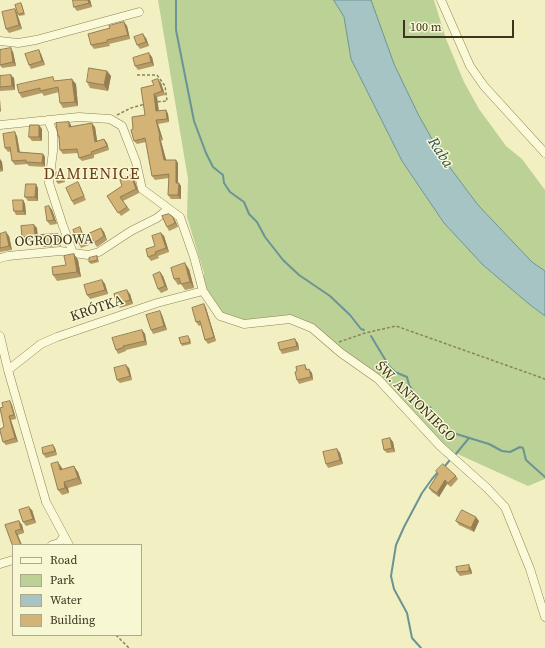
<!DOCTYPE html>
<meta charset="utf-8">
<style>
body{margin:0}
#map{position:relative;width:545px;height:648px;overflow:hidden;background:#f2efc3;font-family:"Source Serif 4",serif}
canvas{display:block}
.legend{position:absolute;left:12px;top:544px;width:130px;height:92px;box-sizing:border-box;background:#f8f7d4;border:1px solid #ada98b;margin:0;padding:5px 7px;list-style:none;font-size:12px;color:#3d341d}
.legend li{display:flex;align-items:center;gap:8px;height:20px}
.legend b{width:20px;border:1px solid #ada98b}
.scale{position:absolute;left:403px;top:20px;width:111px;height:18px;box-sizing:border-box;border:2px solid #3d341d;border-top:0;padding-left:5px;font-size:12px;line-height:14px;white-space:nowrap;color:#3d341d;-webkit-text-stroke:3px #f8f7d4;paint-order:stroke}
</style>
<div id="map">
<canvas width="545" height="648"></canvas>
<ul class="legend">
<li><b style="height:5px;background:#fbfad8"></b>Road</li>
<li><b style="height:11px;background:#bcd196"></b>Park</li>
<li><b style="height:11px;background:#a6c4c3"></b>Water</li>
<li><b style="height:11px;background:#d3b476"></b>Building</li>
</ul>
<div class="scale">100 m</div>
</div>
<script>
const ctx = document.querySelector('canvas').getContext('2d');
ctx.lineJoin = 'round';
function paint(path, color) { ctx.fillStyle = color; ctx.fill(path, 'evenodd'); }
function strokePath(path, color, width, dash) { ctx.strokeStyle = color; ctx.lineWidth = width; ctx.lineCap = dash ? 'butt' : 'round'; ctx.setLineDash(dash || []); ctx.stroke(path); }
function label(font, color, halo, rows, align = 'center') {
  ctx.font = font + ' "Source Serif 4",serif'; ctx.lineWidth = 3; ctx.setLineDash([]); ctx.textBaseline = 'middle'; ctx.strokeStyle = halo; ctx.fillStyle = color; for (const [text, x, y, turn = 0] of rows) {
    ctx.save(); ctx.translate(x, y); ctx.rotate((+turn || 0) * Math.PI / 180); ctx.textAlign = isNaN(turn) ? turn : align; if (halo) ctx.strokeText(text, 0, 0); ctx.fillText(text, 0, 0); ctx.restore();
  }
}
paint(new Path2D(`
 M158,0h176l10,17 7,42 51,102 42,62 39,42 46,39 16,12v163l-17,7 -88,-40 -62,-67 -66,-51 -22,-9 -46,5 -24,-8 -17,-25 1,-18 -17,-56 1,-38z
 M371,0h63l12,39 18,43 15,27 27,37 16,13 23,31v81l-13,-9 -54,-57 -36,-48 -24,-43 -24,-50z`), '#bcd196');
const water = new Path2D(`
 M334,0h37l23,64 24,50 24,43 36,48 54,57 13,9v45l-16,-12 -46,-39 -39,-42 -42,-62 -51,-102 -7,-42z`);
paint(water, '#a6c4c3');
strokePath(water, '#6b9494', 1);
strokePath(new Path2D(`
 M176,0v30l18,91 12,32 7,14 10,8 1,8 6,9 14,10 5,12 8,8 8,15 18,23 16,15 31,21 20,19 11,14 3,1
 M371,336l18,30 6,6 12,5 2,8 13,19 8,3 11,16 12,10 36,11 13,7 8,1 10,-5 3,1 3,12 19,17
 M455,455l14,-17
 M444,467l6,-7
 M421,648l-9,-10 -5,-25 -13,-24 -3,-13 5,-31 8,-18 18,-34 10,-14 7,-8`), '#6b9494', 2);
const minor = new Path2D(`
 M441,0l29,66 14,20 61,67
 M0,41l18,2 18,-3 103,-28
 M48,120l5,12v19l-4,32 14,43 10,27
 M0,125l79,-8 31,2 12,7 14,36 6,27 38,28 14,40 9,34 17,25 24,8 46,-5 22,9 29,25 37,26 62,67 47,42 18,19 25,62 15,48
 M0,258l8,-2 52,-5 28,4 11,-3 32,-21 26,-13 11,-9
 M0,336l8,34 38,132 23,43
 M8,370l33,-26 16,-7 100,-34 46,-12
 M52,545l7,-2 5,-7
 M0,564l13,-4`);
strokePath(minor, '#8e8258', 9);
strokePath(new Path2D(`
 M137,75h20l8,11 2,15 -11,1
 M117,115l14,-7 14,-4
 M339,342l26,-9 31,-7 149,53
 M116,635l13,13`), '#8e8258', 1.5, [3, 2]);
strokePath(minor, '#fbfad8', 8);
paint(new Path2D(`
 M90,0l2,7 -15,4 -3,-4z
 M22,5l3,10 -6,1 -1,-2z
 M15,9l2,4 5,16 -13,4 -3,-4z
 M124,22l3,4 3,13 -21,5 1,2 -16,3 -3,-4 19,-17z
 M146,38l3,8 -9,3 -3,-4z
 M0,50l13,2 3,14 -14,2 -2,-3z
 M41,54l4,11 -14,4 -2,-4z
 M152,57l2,9 -16,4 -3,-4z
 M107,71l4,5 -3,15 -18,-3 -3,-6z
 M0,76l14,2 1,12 -15,1z
 M56,81l20,3 2,22 -15,2 -3,-5 -1,-11 -15,4 -2,-3 -20,5 -3,-5z
 M161,83l4,12 -8,2 2,14 7,-1 2,4 1,8 -11,2 5,16 -2,1 5,19 12,3v20l3,3v13h-10l-3,-4 1,-17 -14,2 -3,-4 -6,-34 -9,2 -3,-3 -1,-12 12,-14 9,-30z
 M71,125v2h24l2,14 7,-2 3,4 2,7 -15,5v3l-12,3 -3,-3 -1,-5 -15,1 -3,-4 -1,-12 -1,-2z
 M42,129v12h-10l-3,-4z
 M17,136l3,16 23,2 2,3v10l-16,-1 -2,-2 -12,1 -3,-4 -1,-10 -3,1 -3,-4z
 M0,159l2,3 1,9 -3,1z
 M63,173l2,9 -7,2 -1,-2z
 M134,179l5,14 -16,8 7,9 -9,6 -14,-20z
 M80,186l6,14 -12,5 -2,-4z
 M38,188v13h-10l-3,-4z
 M23,200l2,4 1,11h-10l-2,-4z
 M49,206l3,4 5,14 -7,1 -3,-4z
 M173,217l2,3 3,7 -9,4 -2,-4z
 M34,225l3,3 1,12 -13,1 -3,-4z
 M80,227l4,8 17,-7 3,4 3,8 -10,7 -3,-4 -13,5 -2,-4z
 M161,233l3,3 5,16 -11,4 1,2 -8,3 -3,-4 7,-11z
 M0,234l9,2 3,14 -12,2z
 M61,238v8l-18,1 -2,-4z
 M74,254l4,6 3,17 -24,4 -4,-6 13,-10z
 M97,256l1,2 1,4 -8,2 -2,-2z
 M189,269l5,19 -9,2 -4,-6 -3,1 -4,-6z
 M163,276l5,14 -7,3 -3,-4z
 M102,280l3,4 3,10 -18,5 -3,-4z
 M130,294l3,10 -13,4 -3,-4z
 M204,304l2,4 10,33 -8,3 -3,-4 -4,-15 -2,1 -3,-4z
 M162,315l5,15 -14,4 -2,-4z
 M142,330l3,4 2,11 -21,5v1l-8,3 -2,-4z
 M190,338l1,6 -9,2 -1,-2z
 M298,343l1,7 -17,4 -2,-4z
 M305,365l2,4 5,4 1,7 -14,4 -2,-4v-9z
 M129,368l3,12 -12,3 -3,-3z
 M12,405l4,14 -5,1 7,22 -12,3 -3,-3 1,-15z
 M390,438l3,4 2,10 -8,1 -3,-3z
 M55,448l2,7 -11,3 -3,-4z
 M337,449l3,4 3,11 -15,4 -2,-4z
 M62,468l1,1 15,3 4,12 -14,4 1,5 -7,2 -4,-5z
 M436,471l20,5 2,3 -7,8 -4,-3 -8,13 -7,-5 -3,-4 9,-14z
 M32,510l4,13 -10,3 -3,-4z
 M19,521l3,4 2,8 -6,2 -13,-10z
 M456,521h23l-5,11 -15,-7z
 M471,569l1,5 -12,2 -3,-4z`), '#b59b65');
paint(new Path2D(`
 M88,0h2l2,7 -3,-4z
 M15,9l2,4 5,16 -3,-4z
 M124,22l3,4 3,13 -2,-4z
 M143,34l3,4 3,8 -3,-4z
 M11,48l2,4 3,14 -3,-4z
 M39,50l2,4 4,11 -3,-4z
 M149,53l3,4 2,9 -3,-4z
 M107,71l4,5 -3,15 -4,-6z
 M11,75l3,3 1,12 -3,-4z
 M72,79l4,5 2,22 -3,-4z
 M158,79l3,4 4,12 -3,-4z
 M154,94l3,3 2,18 -3,-4z
 M0,99l1,13 -1,-1z
 M166,110l2,4 1,8 -2,-3z
 M156,120l2,4 5,16 -3,-4z
 M69,122l2,3 1,6 -3,-4z
 M92,123l3,4 3,19 -3,-4z
 M39,125l3,4v12l-3,-4z
 M15,132l2,4 3,19 -2,-3z
 M159,137l2,4 6,22 -3,-3z
 M104,139l3,4 2,7 -2,-4z
 M43,154l2,3v10l-3,-4z
 M0,159l2,3 1,9 -3,-3z
 M176,160l2,3v23l-2,-3z
 M62,171l1,2 2,9 -1,-2z
 M131,175l3,4 5,14 -3,-4z
 M179,183l2,3v13l-3,-4z
 M36,184l2,4v13l-3,-4z
 M23,200l2,4 1,11 -3,-4z
 M49,206l3,4 5,14 -3,-4z
 M173,217l2,3 3,7 -3,-4z
 M34,225l3,3 1,12 -3,-4z
 M101,228l3,4 3,8 -3,-4z
 M6,232l3,4 3,14 -3,-4z
 M161,233l3,3 5,16 -3,-4z
 M58,234l3,4v8l-3,-4z
 M74,254l4,6 3,17 -4,-5z
 M185,263l4,6 5,19 -4,-6z
 M160,272l3,4 5,14 -3,-4z
 M102,280l3,4 3,10 -3,-4z
 M127,290l3,4 3,10 -3,-4z
 M204,304l2,4 10,33 -2,-4z
 M160,311l2,4 5,15 -3,-4z
 M142,330l3,4 2,11 -2,-4z
 M295,339l3,4 1,7 -2,-4z
 M126,365l3,3 3,12 -2,-4z
 M309,369l3,4 1,7 -2,-3z
 M10,401l2,4 4,14 -2,-4z
 M9,416l2,4 7,22 -3,-4z
 M390,438l3,4 2,10 -3,-4z
 M53,445l2,3 2,7 -2,-4z
 M337,449l3,4 3,11 -3,-4z
 M58,462l4,6 2,8 -4,-6z
 M74,466l4,6 4,12 -4,-6z
 M445,480l2,4 -8,13 -2,-4z
 M64,482l4,6 1,5 -4,-5z
 M29,507l3,3 4,13 -3,-4z
 M476,517l3,4 -5,11 -3,-4z
 M19,521l3,4 2,8 -3,-4z
 M15,531l3,4 4,10h-1z
 M469,565l2,4 1,5 -3,-3z`), '#947e53');
const building = new Path2D(`
 M73,0h15l1,3 -15,4z
 M21,3l3,10 -6,1 -3,-9z
 M15,9l4,16 -13,4 -4,-17z
 M124,22l4,13 -21,5v2l-16,3 -3,-11 22,-6 -1,-2z
 M143,34l3,8 -9,3 -3,-8z
 M11,48l2,14 -13,3v-15z
 M39,50l3,11 -13,4 -4,-11z
 M149,53l2,9 -16,4 -2,-8z
 M89,68l18,3 -3,14 -17,-3z
 M11,75l1,11 -12,1v-11z
 M53,77l1,4 18,-2 3,23 -15,1 -2,-16 -18,4v-3l-21,5 -2,-8z
 M158,79l4,12 -8,3 2,17 10,-1 1,9 -11,1 4,16 -1,1 5,23h12v23h3l-1,12h-10l1,-21 -17,2 -7,-38 -11,3 -3,-11 2,-1 -1,-12 13,-2 -4,-27 13,-3 -2,-4z
 M69,122v5l23,-4 3,19 9,-3 3,7 -16,6 1,2 -13,4 -2,-9 -17,1 -1,-14h-1l-2,-13z
 M30,125h9v12h-10z
 M15,132l3,20 25,2 -1,9 -16,-1v-2l-14,1 -2,-14 -5,1 -2,-14z
 M62,171l2,9 -7,2 -2,-9z
 M131,175l5,14 -16,8 7,10 -9,6 -11,-17 15,-10 -2,-6z
 M78,182l6,14 -12,5 -6,-13z
 M26,184h10l-1,13h-10z
 M13,200h10v11h-9z
 M49,206l5,14 -7,1 -2,-14z
 M169,214l4,3 2,6 -8,4 -5,-11z
 M34,225l1,11 -13,1 -1,-11z
 M80,227l3,9 18,-8 3,8 -10,7 -2,-5 -13,6 -6,-14z
 M6,232l3,14 -9,2v-14z
 M161,233l5,15 -11,4 1,2 -8,3 -2,-8 9,-3 -3,-10z
 M58,234v8l-17,1 -1,-8z
 M74,254l3,18 -24,3 -1,-8 14,-2 -2,-9z
 M97,256v4l-8,2v-4z
 M185,263l5,19 -9,2 -2,-6 -5,1 -3,-11z
 M160,272l5,14 -7,3 -5,-14z
 M102,280l3,10 -18,5 -3,-10z
 M127,290l3,10 -13,4 -3,-10z
 M204,304l10,33 -9,3 -5,-19 -4,1 -4,-14z
 M160,311l4,15 -13,4 -5,-15z
 M142,330l3,11 -22,5 1,1 -8,3 -4,-12z
 M188,336l2,6 -9,2 -2,-6z
 M295,339l2,7 -17,4 -2,-7z
 M126,365l4,11 -13,4 -3,-12z
 M305,365l1,5 3,-1 2,8 -14,3 -2,-8 2,-1 -1,-4z
 M10,401l4,14 -5,1 6,22 -12,4 -3,-11v-2l4,-2 -4,-19 3,-1 -1,-4z
 M390,438l2,10 -8,2 -2,-10z
 M53,445l2,6 -12,3 -1,-6z
 M337,449l3,11 -14,4 -3,-12z
 M58,462l2,8 14,-4 4,12 -14,4 1,6 -7,2 -7,-26z
 M443,464l13,12 -8,7 -3,-3 -8,13 -8,-5 9,-14 -2,-3z
 M29,507l4,12 -10,3 -4,-12z
 M462,510l14,7 -5,11 -15,-7z
 M19,521l2,8 -6,2 6,14h-8v2l-8,-22z
 M469,565v6l-12,1 -1,-5z`);
paint(building, '#d3b476');
strokePath(building, '#947e53', 1);
label('14px', '#3d341d', '#f8f7d4', [
 ["OGRODOWA",54,241,-2],
 ["KRÓTKA",97,309,-19],
 ["ŚW. ANTONIEGO",415,402,45]
]);
label('italic 15px', '#2c545e', '#f8f7d4', [
 ["Raba",440,153,57]
]);
ctx.letterSpacing = '1px';
label('16px', '#6d3f19', '#f8f7d4', [
 ["DAMIENICE",92,175]
]);
ctx.letterSpacing = '0px';
</script>
